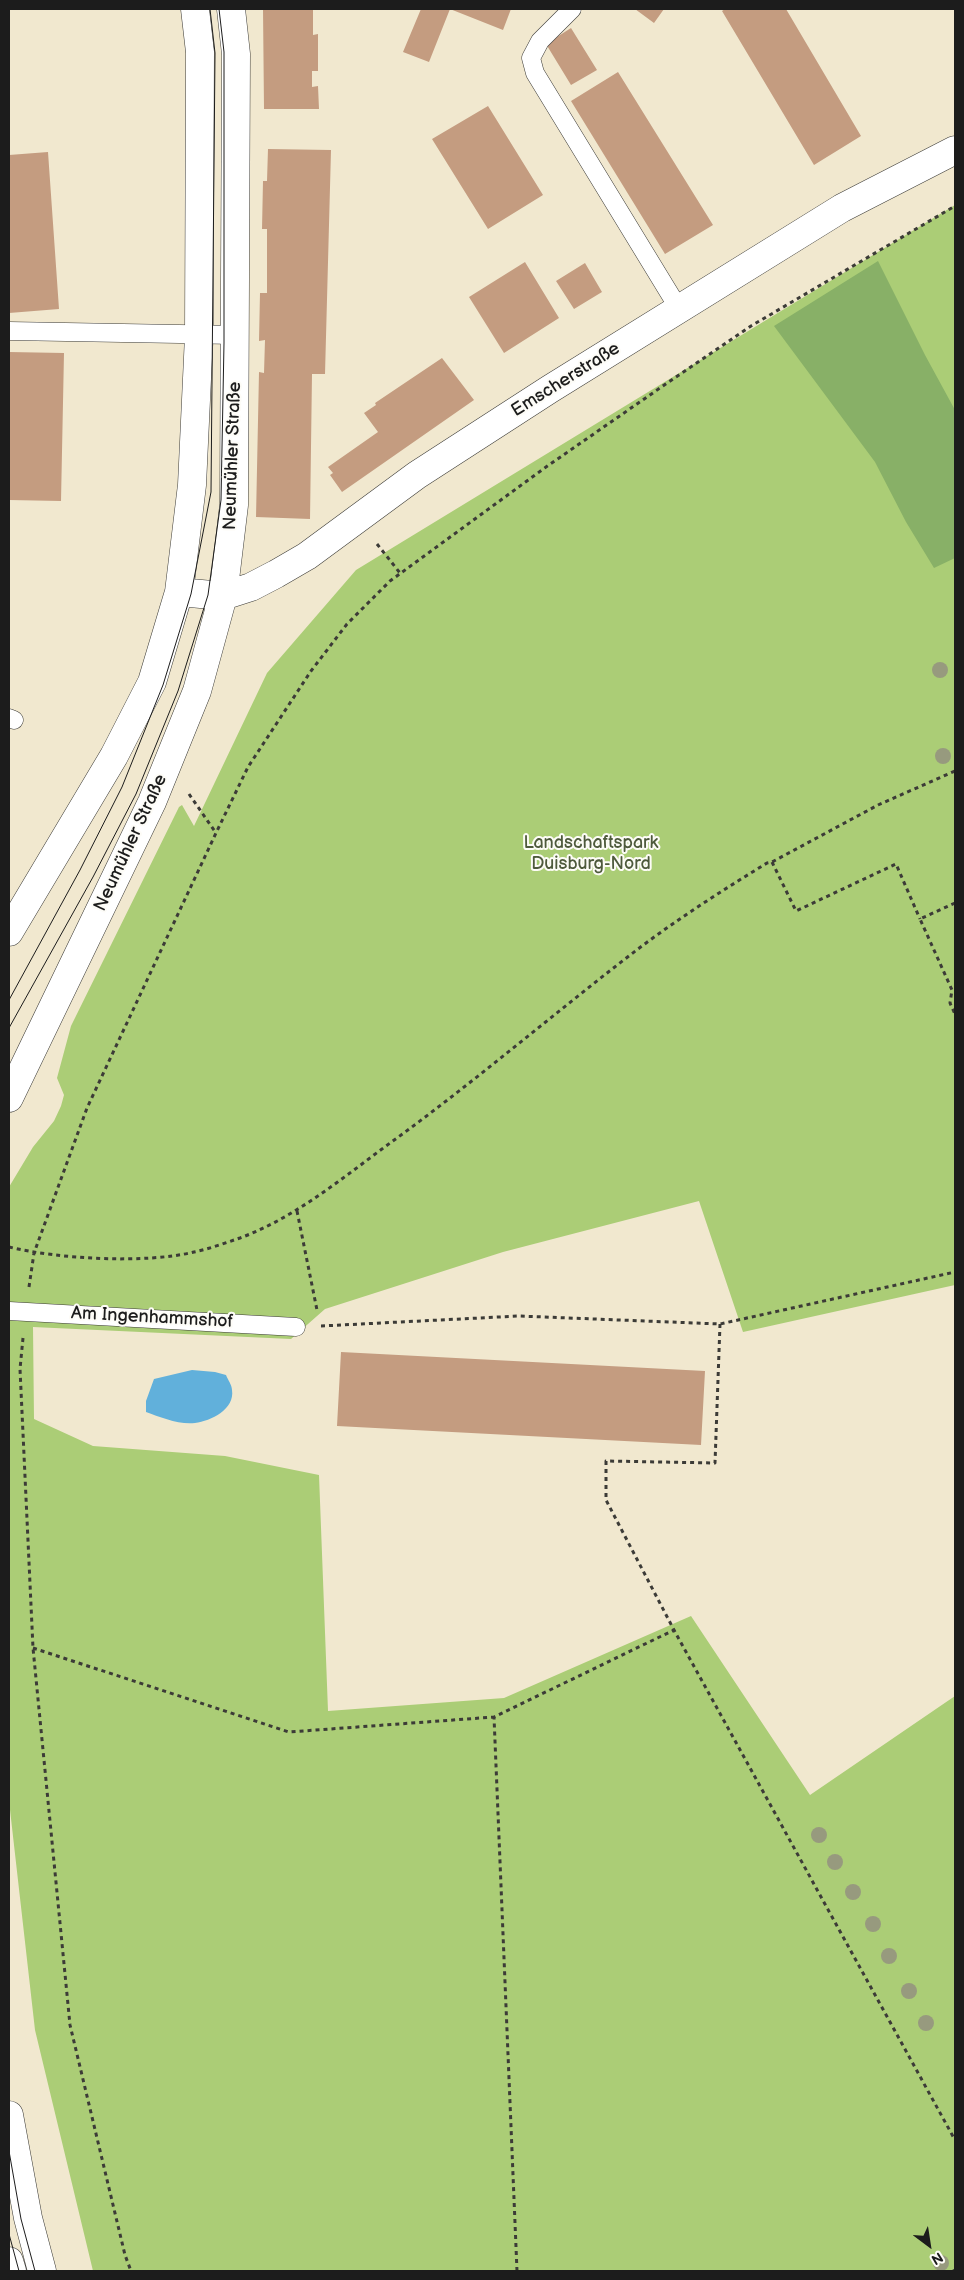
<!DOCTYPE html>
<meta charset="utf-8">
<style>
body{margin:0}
#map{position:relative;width:964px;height:2280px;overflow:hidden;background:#f1e8cf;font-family:"Balsamiq Sans",sans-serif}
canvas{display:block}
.frame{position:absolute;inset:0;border:10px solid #1c1c1c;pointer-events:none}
.north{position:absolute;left:904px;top:2220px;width:50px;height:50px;-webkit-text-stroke:4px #fdfcf7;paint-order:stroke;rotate:149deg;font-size:14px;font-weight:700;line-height:20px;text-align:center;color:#1c1c1c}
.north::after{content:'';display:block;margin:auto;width:18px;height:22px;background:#1c1c1c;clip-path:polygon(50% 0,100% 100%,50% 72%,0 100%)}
</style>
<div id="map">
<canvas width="964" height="2280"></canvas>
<div class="frame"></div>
<div class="north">N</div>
</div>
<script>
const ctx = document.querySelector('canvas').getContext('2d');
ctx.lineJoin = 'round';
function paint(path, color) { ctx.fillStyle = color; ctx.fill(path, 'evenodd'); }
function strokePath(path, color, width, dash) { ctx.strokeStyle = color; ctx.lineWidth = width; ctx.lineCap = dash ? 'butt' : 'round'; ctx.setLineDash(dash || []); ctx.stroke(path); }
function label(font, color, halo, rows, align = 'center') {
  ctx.font = font + ' "Balsamiq Sans",sans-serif'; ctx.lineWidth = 4; ctx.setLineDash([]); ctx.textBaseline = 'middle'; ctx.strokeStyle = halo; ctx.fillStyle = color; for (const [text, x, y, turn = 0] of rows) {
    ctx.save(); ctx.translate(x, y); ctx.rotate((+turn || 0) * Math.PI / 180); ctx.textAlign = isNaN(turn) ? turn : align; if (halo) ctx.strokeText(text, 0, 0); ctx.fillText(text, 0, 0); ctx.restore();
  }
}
paint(new Path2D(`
 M955,205v1080l-212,47 -44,-131 -196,51 -178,57 -34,30 -258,-12 1,92 59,27 132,10 94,19 9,236 176,-13 187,-82 119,179 145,-99v575h-862l-58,-241 -26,-229v-614l24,-40 21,-26 7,-15 3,-11 -7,-17 14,-52 108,-219 3,-2 12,21 73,-153 89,-103z`), '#abcd76');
paint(new Path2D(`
 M878,261l47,94 30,55v148l-21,10 -28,-46 -31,-60 -101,-136z`), '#88b067');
paint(new Path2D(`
 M192,1370l23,2 11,3c2,5 6,10 6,15 3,19 -21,31 -37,33 -16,2 -35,-6 -49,-11v-11l8,-22z`), '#61b0db');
paint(new Path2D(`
 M263,9h50v26l5,-1v37h-6v16l6,-1 1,23h-55z
 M421,9h29l-21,53 -26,-10z
 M450,9h61l-8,21z
 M635,9h29l-10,14z
 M725,9h61l75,127 -47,29 -92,-154z
 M571,28l26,42 -26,15 -25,-41z
 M618,72l95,153 -48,29 -94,-153z
 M488,106l55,89 -55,34 -56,-90z
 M268,149l63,1 -6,224h-13l-2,145 -54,-2 3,-145 5,1 1,-33 -6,1 1,-48h7v-64h-5l1,-48h4z
 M48,152l11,157 -50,4v-158z
 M525,262l34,56 -55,35 -35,-56z
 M585,263l17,29 -28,17 -18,-28z
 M9,352l55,1 -3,148 -52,-1z
 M442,358l32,42 -132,92 -12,-17 3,-2 -5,-6 50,-35 -14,-19 12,-8 -1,-2z
 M341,1352l364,19 -4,74 -364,-19z`), '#c49c80');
const lane = new Path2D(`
 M572,9l-32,32 -9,17 4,15 144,236
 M9,331l227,4
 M9,718l5,2
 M9,1311l287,16`);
const secondary = new Path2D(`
 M179,592l44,4 28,-9 25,-13 31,-18 110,-81 133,-86 292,-181 113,-58
 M9,932l105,-176 38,-74 27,-90 13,-107 7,-149 1,-284 -5,-43
 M9,1098l143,-296 45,-111 26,-95 11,-91 2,-451 -5,-45
 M9,2115l19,103 14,53
 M9,2261l3,10`);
strokePath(lane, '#3c3b37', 19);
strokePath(secondary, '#3c3b37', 29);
strokePath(new Path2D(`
 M377,544l23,29
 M189,794l27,39
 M772,862l24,49 100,-47 24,55
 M955,903l-35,16 32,71 -2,13 5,11
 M297,1211l20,99
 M9,1247c49,12 136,17 185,5 15,-3 31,-9 46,-14 59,-22 107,-64 157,-100 82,-60 160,-127 241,-189 41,-31 85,-59 129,-86l5,-1 106,-57 77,-34
 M29,1287l5,-34 53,-145 129,-275 32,-66 63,-96 36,-47 43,-43 156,-114 114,-79 91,-62 204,-120
 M720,1324l-5,139 -109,-2v39l68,130 281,510
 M321,1326l198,-10 201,8 235,-52
 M23,1338l-3,31 13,279 37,377 55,230 6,16
 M33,1648l256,84 205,-15
 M517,2271l-23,-554 180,-87
 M953,2271l2,-1`), '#3c3b37', 3, [4, 4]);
strokePath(lane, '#fff', 18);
strokePath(secondary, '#fff', 28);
strokePath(new Path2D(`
 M9,1000l71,-130 42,-83 41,-102 28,-91 20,-102 4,-439 -5,-44
 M9,1028l84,-151 43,-83 42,-103 30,-96 13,-95 3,-157v-291l-5,-43
 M9,2151l12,68 14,52
 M9,2234l10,37`), '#1c1c1c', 1);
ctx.fillStyle = '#979a7e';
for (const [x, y] of [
 [940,670],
 [943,756],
 [819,1835],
 [835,1862],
 [853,1892],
 [873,1924],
 [889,1956],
 [909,1991],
 [926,2023],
 [941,2263]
]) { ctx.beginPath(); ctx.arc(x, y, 8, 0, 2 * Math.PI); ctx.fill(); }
label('18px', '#1c1c1c', '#fdfcf7', [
 ["Emscherstraße",566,380,-32],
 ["Neumühler Straße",233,456,-88],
 ["Neumühler Straße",131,843,-65],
 ["Am Ingenhammshof",152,1318,3]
]);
label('18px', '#4e5a3c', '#fdfcf7', [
 ["Landschaftspark",591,843],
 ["Duisburg-Nord",591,864]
]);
</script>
